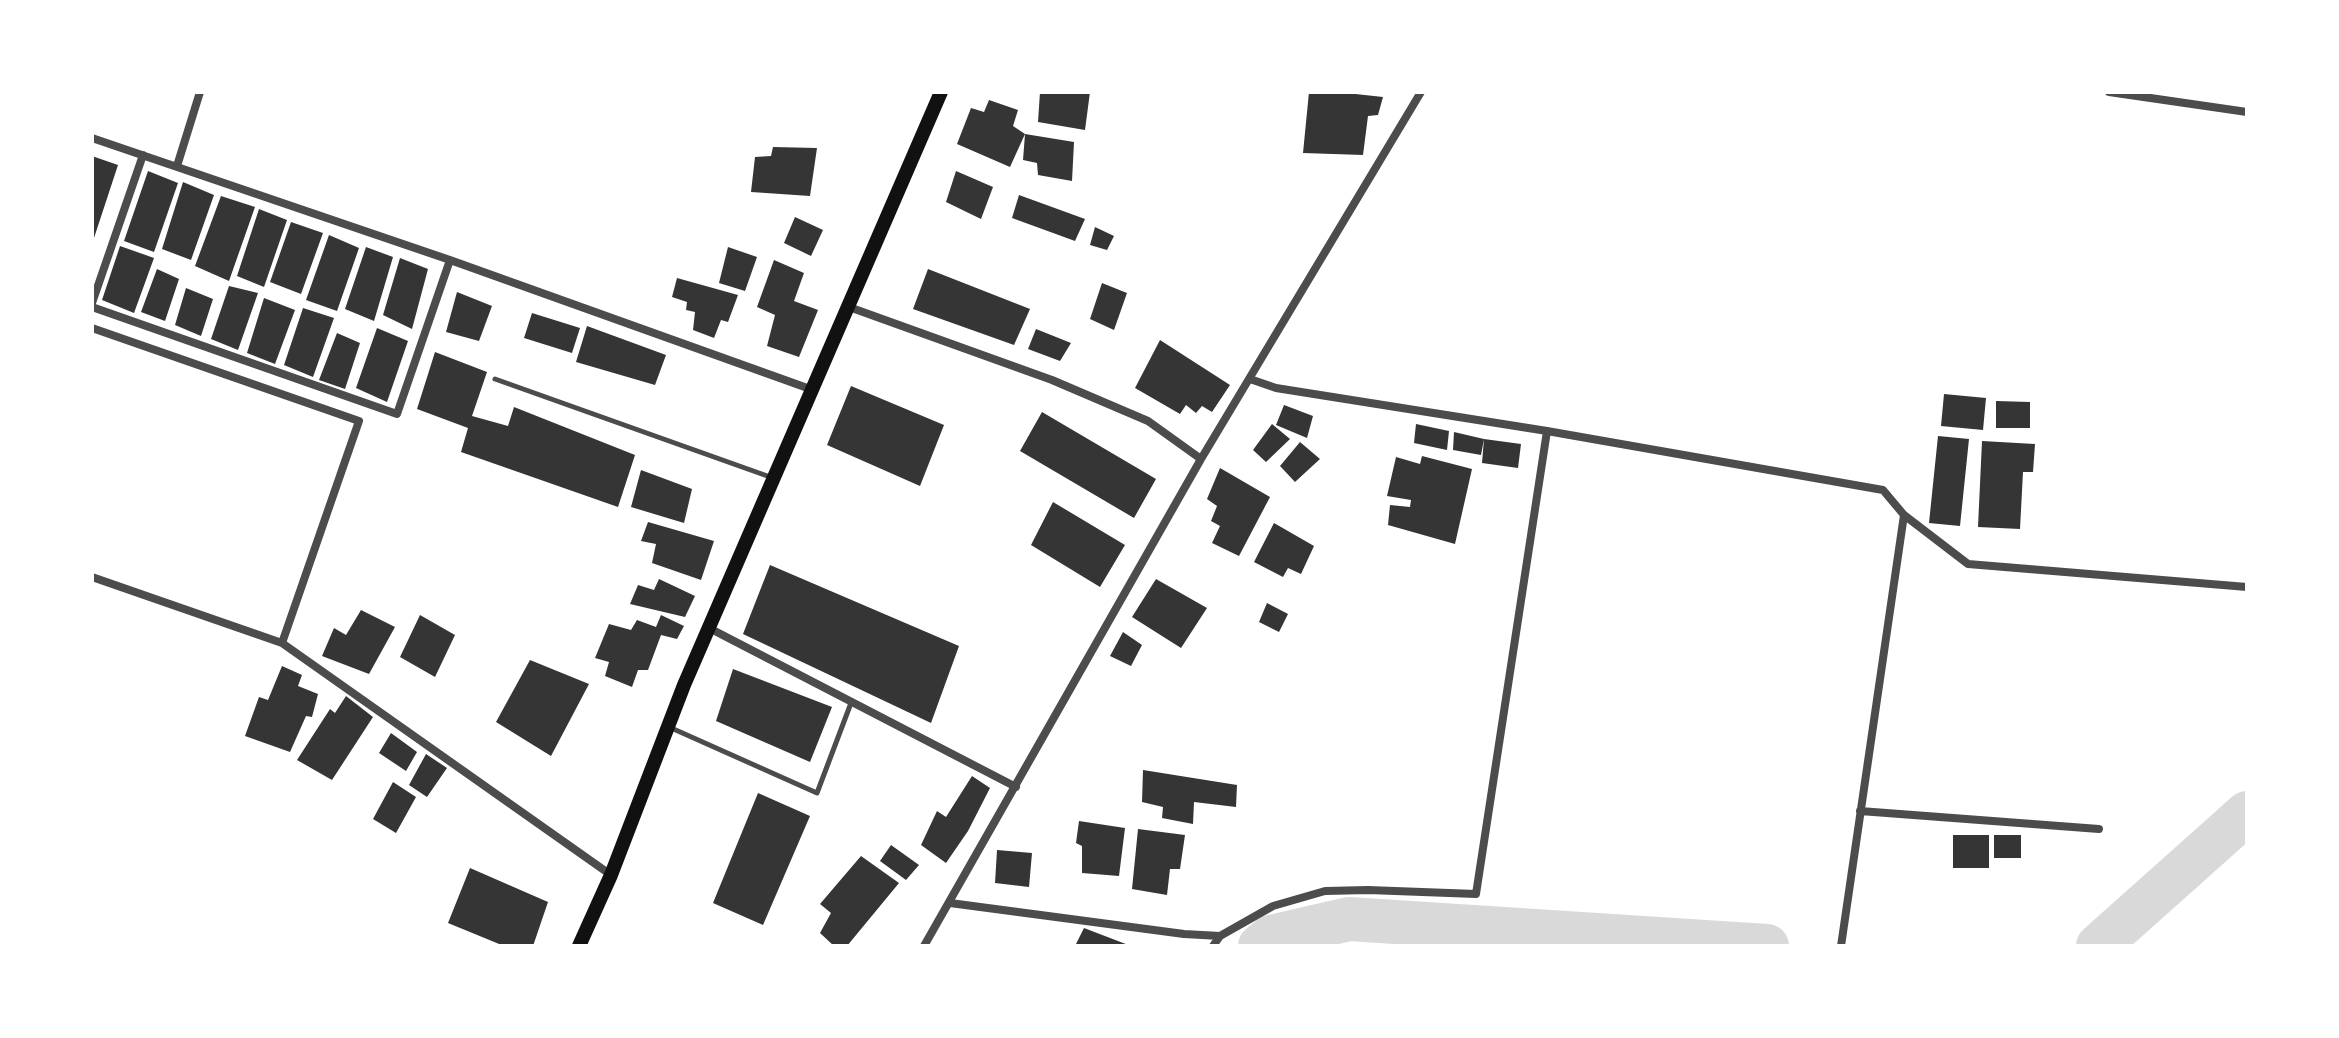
<!DOCTYPE html>
<style>
body{margin:0}
#map{position:relative;width:2339px;height:1038px;overflow:hidden;background:#fff;font-family:Roboto,sans-serif}
canvas{display:block}
.frame{position:absolute;inset:0;border:94px solid #fff;pointer-events:none}
</style>
<div id="map">
<canvas width="2339" height="1038"></canvas>
<div class="frame"></div>
</div>
<script>
const ctx = document.querySelector('canvas').getContext('2d');
ctx.lineJoin = 'round';
function strokePath(path, color, width, dash) { ctx.strokeStyle = color; ctx.lineWidth = width; ctx.lineCap = dash ? 'butt' : 'round'; ctx.setLineDash(dash || []); ctx.stroke(path); }
function paint(path, color) { ctx.fillStyle = color; ctx.fill(path, 'evenodd'); }
strokePath(new Path2D(`
 M1260,946l11,-9 78,-18 418,27
 M2098,946l149,-133`), '#d9d9d9', 44);
paint(new Path2D(`
 M1040,92h50l-5,38 -47,-8z
 M1309,92h28l46,5 -5,18 -10,1 -5,39 -60,-2z
 M989,100l29,10 -5,16 12,8 49,8 -2,39 -34,-6 -1,-12 -14,-3 2,-26 -15,33 -53,-23 14,-36 13,4z
 M773,147l44,1 -7,48 -59,-4 4,-35 16,-1z
 M92,156l26,9 -25,76h-1z
 M148,171l30,12 -24,69 -30,-11z
 M956,171l37,16 -12,32 -35,-17z
 M183,182l31,13 -23,65 -29,-11z
 M1019,195l66,24 -10,22 -63,-23z
 M221,196l34,11 -26,74 -34,-15z
 M259,209l28,11 -23,67 -27,-11z
 M795,217l28,13 -12,26 -27,-13z
 M291,222l32,11 -22,61 -31,-12z
 M1095,227l19,9 -7,14 -17,-5z
 M329,235l30,13 -22,63 -31,-11z
 M120,246l34,12 -20,55 -32,-13z
 M366,247l27,10 -19,64 -29,-12z
 M728,247l29,10 -12,34 -26,-8z
 M400,258l28,11 -16,60 -29,-14z
 M774,260l30,13 -10,28 24,9 -19,47 -32,-11 8,-31 -18,-8z
 M157,269l22,10 -14,42 -24,-9z
 M928,269l102,40 -16,36 -101,-36z
 M677,278l61,17 -10,27 -7,-2 -7,18 -21,-8 2,-18 -9,-2 1,-8 -15,-5z
 M1102,283l25,10 -13,37 -24,-11z
 M229,286l29,7 -20,57 -27,-11z
 M186,288l27,11 -12,37 -26,-11z
 M457,292l35,14 -13,35 -33,-9z
 M264,298l31,12 -20,54 -28,-11z
 M303,308l31,10 -21,59 -29,-12z
 M532,313l48,15 -8,25 -48,-15z
 M587,326l79,29 -11,30 -79,-23z
 M377,328l31,13 -21,61 -31,-14z
 M1036,329l35,14 -11,18 -32,-12z
 M337,333l23,10 -15,46 -26,-9z
 M1160,340l70,45 -18,27 -10,-6 -6,7 -10,-8 -6,9 -45,-26z
 M435,352l52,20 -15,44 36,10 6,-19 121,48 -17,52 -157,-55 7,-24 -51,-19z
 M851,386l93,39 -24,61 -93,-41z
 M1944,394l42,4 -3,32 -42,-4z
 M1996,401l34,1v26h-34z
 M1284,405l29,11 -6,22 -31,-13z
 M1042,412l114,67 -22,39 -114,-67z
 M1272,424l18,15 -24,23 -13,-12z
 M1416,424l33,7 -2,19 -33,-7z
 M1454,432l30,7 -3,16 -28,-5z
 M1938,436l31,3 -9,87 -31,-3z
 M1484,439l37,5 -3,24 -36,-5z
 M1982,441l53,3 -2,28h-10l-3,57 -42,-2z
 M1300,442l20,17 -25,23 -15,-16z
 M1422,456l50,13 -17,75 -67,-19 2,-20 20,2 1,-7 -24,-4 9,-39 24,7z
 M1220,468l50,29 -31,59 -27,-13 8,-17 -9,-5 6,-15 -10,-7z
 M641,470l51,19 -8,34 -53,-16z
 M1053,502l72,43 -25,42 -69,-42z
 M648,522l66,19 -13,39 -49,-17 4,-19 -15,-3z
 M1274,523l40,23 -13,28 -13,-6 -5,9 -29,-15z
 M770,565l189,81 -28,77 -188,-89z
 M659,579l36,17 -10,21 -55,-13 8,-19 16,5z
 M1156,579l51,29 -26,40 -49,-31z
 M1267,603l21,11 -9,18 -20,-10z
 M361,610l34,17 -26,47 -47,-18 12,-28 12,7z
 M420,615l35,20 -20,42 -35,-20z
 M661,615l23,11 -7,13 -16,-4 -13,35h-10l-6,17 -27,-11 4,-14 -14,-4 14,-34 22,6 6,-10 19,7z
 M1123,632l19,13 -11,21 -21,-10z
 M530,660l59,24 -38,72 -55,-34z
 M282,666l20,9 -4,11 20,8 -6,23 -6,-1 -16,36 -45,-16 14,-39 9,3z
 M733,669l99,38 -22,55 -94,-41z
 M346,696l27,21 -41,63 -35,-20 33,-51 5,4z
 M391,733l26,19 -11,19 -27,-18z
 M426,754l21,14 -20,29 -18,-12z
 M1143,770l94,15 -1,22 -42,-5 -1,22 -31,-6 1,-11 -21,-5z
 M972,776l18,12 -22,43 -22,32 -25,-18 16,-34 9,6z
 M393,782l23,15 -20,36 -23,-14z
 M758,793l52,23 -47,109 -50,-22z
 M1079,821l46,7 -6,48 -37,-3v-27l-6,-3z
 M1138,829l47,6 -5,34h-10l-3,26 -35,-6z
 M1953,835h36v33h-36z
 M1994,835h27v23h-27z
 M891,845l28,20 -13,15 -26,-19z
 M997,850l35,3 -3,34 -34,-4z
 M861,856l38,27 -52,63h-13l-14,-13 11,-20 -11,-9z
 M470,868l78,34 -15,44h-29l-56,-23z
 M1084,928l47,18h-56z`), '#353535');
strokePath(new Path2D(`
 M495,379l278,99
 M669,727l148,66 34,-90`), '#4c4c4c', 5);
strokePath(new Path2D(`
 M2109,92l138,20
 M92,138l358,122 -53,154 -305,-107
 M177,166l23,-74
 M450,260l363,130
 M92,303l51,-148
 M849,307l203,73 96,41 53,38
 M92,328l267,93 -77,222
 M1250,379l26,9 271,43 336,59 21,25 64,49 279,23
 M92,577l190,66 329,232
 M709,628l307,159
 M1860,811l239,18
 M950,903l234,31 36,2 53,-30 52,-15 43,-1 108,4 71,-463
 M924,946l277,-487 220,-367
 M1213,946l7,-10
 M1841,946l63,-431`), '#4c4c4c', 8);
strokePath(new Path2D(`
 M579,946l32,-71 73,-190 257,-593`), '#111', 14);
</script>
